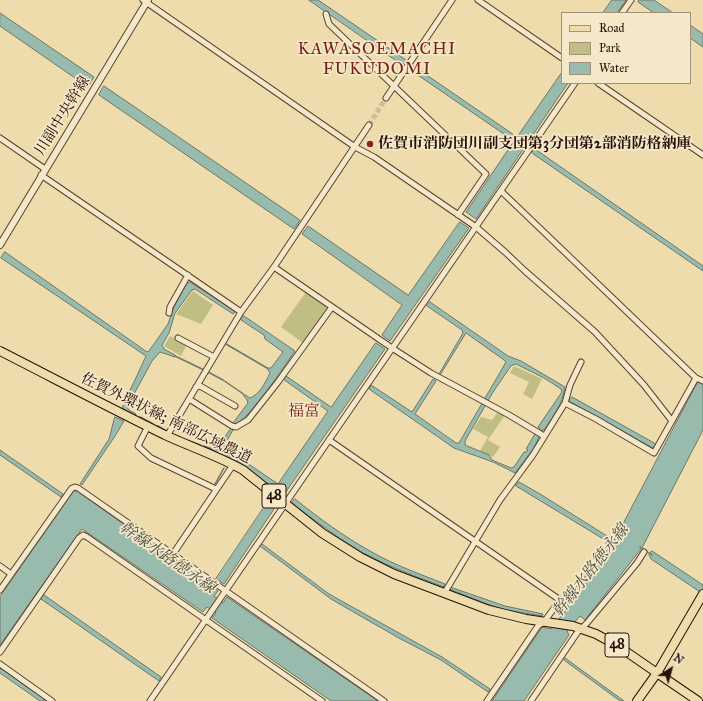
<!DOCTYPE html>
<meta charset="utf-8">
<style>
body{margin:0}
#map{position:relative;width:703px;height:701px;overflow:hidden;background:#eedcac;font-family:"IM FELL Great Primer",serif}
canvas{display:block}
.legend{position:absolute;left:561px;top:12px;width:130px;height:72px;box-sizing:border-box;background:#f4e8c9;border:1px solid #a2927b;margin:0;padding:5px 7px;list-style:none;font-size:12px;color:#271006}
.legend li{display:flex;align-items:center;gap:8px;height:20px}
.legend b{width:20px;border:1px solid #a2927b}
.north{position:absolute;left:651px;top:649px;width:40px;height:40px;-webkit-text-stroke:3px #f4e8c9;paint-order:stroke;rotate:37deg;font-size:11px;font-weight:700;line-height:16px;text-align:center;color:#271006}
.north::after{content:'';display:block;margin:auto;width:14px;height:18px;background:#271006;clip-path:polygon(50% 0,100% 100%,50% 72%,0 100%)}
</style>
<div id="map">
<canvas width="703" height="701"></canvas>
<ul class="legend">
<li><b style="height:5px;background:#eedcac"></b>Road</li>
<li><b style="height:11px;background:#c0be84"></b>Park</li>
<li><b style="height:11px;background:#99bbad"></b>Water</li>
</ul>
<div class="north">N</div>
</div>
<script>
const ctx = document.querySelector('canvas').getContext('2d');
ctx.lineJoin = 'round';
function paint(path, color) { ctx.fillStyle = color; ctx.fill(path, 'evenodd'); }
function strokePath(path, color, width, dash) { ctx.strokeStyle = color; ctx.lineWidth = width; ctx.lineCap = dash ? 'butt' : 'round'; ctx.setLineDash(dash || []); ctx.stroke(path); }
function label(font, color, halo, rows, align = 'center') {
  ctx.font = font + ' "IM FELL Great Primer","Noto Serif JP",serif'; ctx.lineWidth = 3.5; ctx.setLineDash([]); ctx.textBaseline = 'middle'; ctx.strokeStyle = halo; ctx.fillStyle = color; for (const [text, x, y, turn = 0] of rows) {
    ctx.save(); ctx.translate(x, y); ctx.rotate((+turn || 0) * Math.PI / 180); ctx.textAlign = isNaN(turn) ? turn : align; if (halo) ctx.strokeText(text, 0, 0); ctx.fillText(text, 0, 0); ctx.restore();
  }
}
paint(new Path2D(`
 M193,291l20,14 -12,19 -25,-10z
 M306,292l22,16 -25,35 -22,-16z
 M170,336l17,8 -6,12 -17,-10z
 M514,366l28,13 -10,20 -9,-5 6,-12 -19,-9z
 M498,412l7,3 -17,25 12,7 -7,10 -13,-6 8,-14 -15,-8 8,-12 11,3z`), '#c0be84');
const water = new Path2D(`
 M309,0h9l88,60 -3,5z
 M612,0h14l-9,13h-14z
 M639,0h15l19,13h-19l-16,-11z
 M0,13l94,64 -6,10 -88,-61z
 M690,25l13,9v13l-13,-9z
 M412,65l105,72 45,-65v11h6l-92,136 -10,-7 48,-71 -105,-72z
 M104,86l196,134 -6,9 -195,-134z
 M535,149l168,117v5l-171,-118z
 M460,222l9,6 -79,113 -8,-6 20,-30 -100,-71 6,-8 100,69z
 M5,252l142,100 2,-1 19,-27 6,-17 13,-24 3,-1 45,29 -1,2 -1,1 -35,-23 -3,-2 -3,1 -17,23 -6,20 -7,12 2,4 11,6v2l-15,-5 -8,9 -25,46 2,3 7,4 -1,2 -13,-8 24,-52 -145,-98z
 M430,302l78,54 13,5 44,26c-2,16 -12,30 -21,43h-2l-8,18 -19,25 -22,-11 -39,-14 -85,-59 2,-4 41,27 21,-33 3,2 -21,33 41,29h3l47,-81 -2,-2 -38,-27 -26,42 -1,-1 24,-41 -1,-3 -35,-24zM516,364l28,14 17,11 1,3 -24,35 2,2 -3,5h-2l-9,15 2,1 -2,2h-2l-10,15 -3,1 -19,-8 -3,-5 -24,-10v-4l28,-49 18,-26z
 M244,316l51,35c-10,14 -46,69 -60,73l-2,-1 15,-20 -1,-3 -5,-7 8,5c10,-4 15,-15 20,-25l-3,-5h4l12,-16 -18,-13 -1,-4 -23,-15v-2z
 M376,343l9,6 -102,147 -40,-30 -31,-16 4,-5 4,-1 11,-16h1l1,2 -8,14v4l53,36 50,-73 -45,-32 3,-3 45,31z
 M698,382l5,2v46l-60,116 -9,12 -49,62 -5,-4 -13,15 2,4 -45,66h-32l50,-74 9,2 18,-23 -5,-4 43,-52 9,-13z
 M572,397l84,47 -3,4 -84,-47z
 M115,417l9,4 -9,15 -33,49 -2,-1 29,-45z
 M0,450l63,44 -2,3 -61,-42z
 M519,482l21,12 67,42 -2,4 -89,-54z
 M74,491h3l141,100 -4,5 9,7 4,-6 151,104h-47l-119,-83 4,-5 -9,-6 -4,5 -121,-83 -82,116v-48z
 M295,499c24,19 48,37 75,52 24,14 50,23 75,33l-1,3c-27,-10 -54,-20 -79,-33 -26,-15 -50,-33 -73,-51z
 M269,500l7,6 -52,78 -8,-5z
 M262,544l67,50 113,63 48,32 -2,3 -47,-32 -44,-23 -66,-38 -71,-53z
 M652,551l51,34v9l-52,-35 -2,-4z
 M450,587l55,19 38,8 -1,2 -35,-6 -20,-6 -38,-15z
 M44,595l117,82 -2,4 -118,-82z
 M565,658l59,43h-4l-56,-41z
 M0,668l47,33h-7l-40,-28z`);
paint(water, '#99bbad');
strokePath(water, '#6b776a', 1);
strokePath(new Path2D(`
 M226,344l41,24
 M175,356l29,14
 M208,372l15,8 19,13
 M140,417l13,7
 M158,426l8,5
 M172,434l8,3
 M184,439l16,6
 M204,446l8,3
 M215,484l9,-16
 M640,547l12,8`), '#6b776a', 1.5);
strokePath(new Path2D(`
 M369,125l17,-27`), '#d0bd93', 5, [5, 2.5]);
const minor = new Path2D(`
 M143,0l212,147 19,10 102,70 29,25 20,19 70,61 49,53 28,36
 M478,0l84,58
 M622,13l9,-13
 M326,14l3,10 157,150 -28,41
 M598,83l105,72
 M386,98l66,-98
 M0,138l45,31
 M41,175l200,137
 M501,191l195,187 7,3
 M274,267l118,81 39,25 78,42 35,21
 M169,313l1,-6 18,-32
 M178,338l36,19
 M581,362l-11,23 -5,18 31,16 58,34 42,-75
 M196,387l4,-1 35,20
 M189,399l43,27 4,1 12,-7 30,-38 54,-75
 M148,426l-10,20 13,12 65,31
 M167,436l74,-124 33,-45 95,-142
 M173,554l60,-89
 M0,566l11,8
 M0,590l72,-102 3,-1 3,1 306,213
 M445,592l55,-92 33,-45 32,-52
 M0,652l79,-114 4,-3 4,2 235,164
 M0,664l52,37
 M150,701l179,-261
 M487,701l51,-75 6,-4 16,-22 -231,-160 246,-357
 M531,701l46,-68 10,-10 50,-60 7,-11`);
const tertiary = new Path2D(`
 M0,245l148,-245`);
const primary = new Path2D(`
 M0,351c55,28 110,57 165,84 26,12 53,21 78,35l79,63 38,24 34,17 95,36 37,9 47,7 23,8 22,12 39,27 46,-79`);
const trunk = new Path2D(`
 M637,701l20,-28 41,28`);
strokePath(minor, '#594330', 7);
strokePath(tertiary, '#594330', 8);
strokePath(primary, '#271006', 10);
strokePath(trunk, '#271006', 10);
strokePath(minor, '#f4e8c9', 5);
strokePath(tertiary, '#f4e8c9', 6);
strokePath(primary, '#eedcac', 8);
strokePath(trunk, '#eedcac', 8);
for (const [x, y, r, color] of [
 [370,144,4,"#8f2418"]
]) { const dot = new Path2D(); dot.arc(x, y, r, 0, 2 * Math.PI); ctx.fillStyle = color; ctx.fill(dot); strokePath(dot, '#f4e8c9', 1.5); }
for (const [x, y, w] of [
 [274,496,24],
 [617,645,24]
]) { const box = new Path2D(); box.roundRect(x - w / 2, y - 12, w, 24, 3); ctx.fillStyle = '#f4e8c9'; ctx.fill(box); strokePath(box, '#271006', 1); }
label('bold 14px', '#271006', null, [
 ["48",274,496],
 ["48",617,645]
]);
label('15px', '#271006', '#f4e8c9', [
 ["川副中央幹線",63,116,-58],
 ["佐賀外環状線; 南部広域農道",166,419,26]
]);
label('bold 15px', '#271006', '#f4e8c9', [
 ["佐賀市消防団川副支団第3分団第2部消防格納庫",378,144]
], 'left');
label('16px', '#7a1f14', '#f4e8c9', [
 ["福富",304,412]
]);
label('italic 16px', '#4f4c40', '#f4e8c9', [
 ["幹線水路徳永線",167,558,35],
 ["幹線水路徳永線",591,571,-52]
]);
ctx.letterSpacing = '1px';
label('17px', '#7a1f14', '#f4e8c9', [
 ["KAWASOEMACHI",377,50],
 ["FUKUDOMI",377,70]
]);
ctx.letterSpacing = '0px';
</script>
